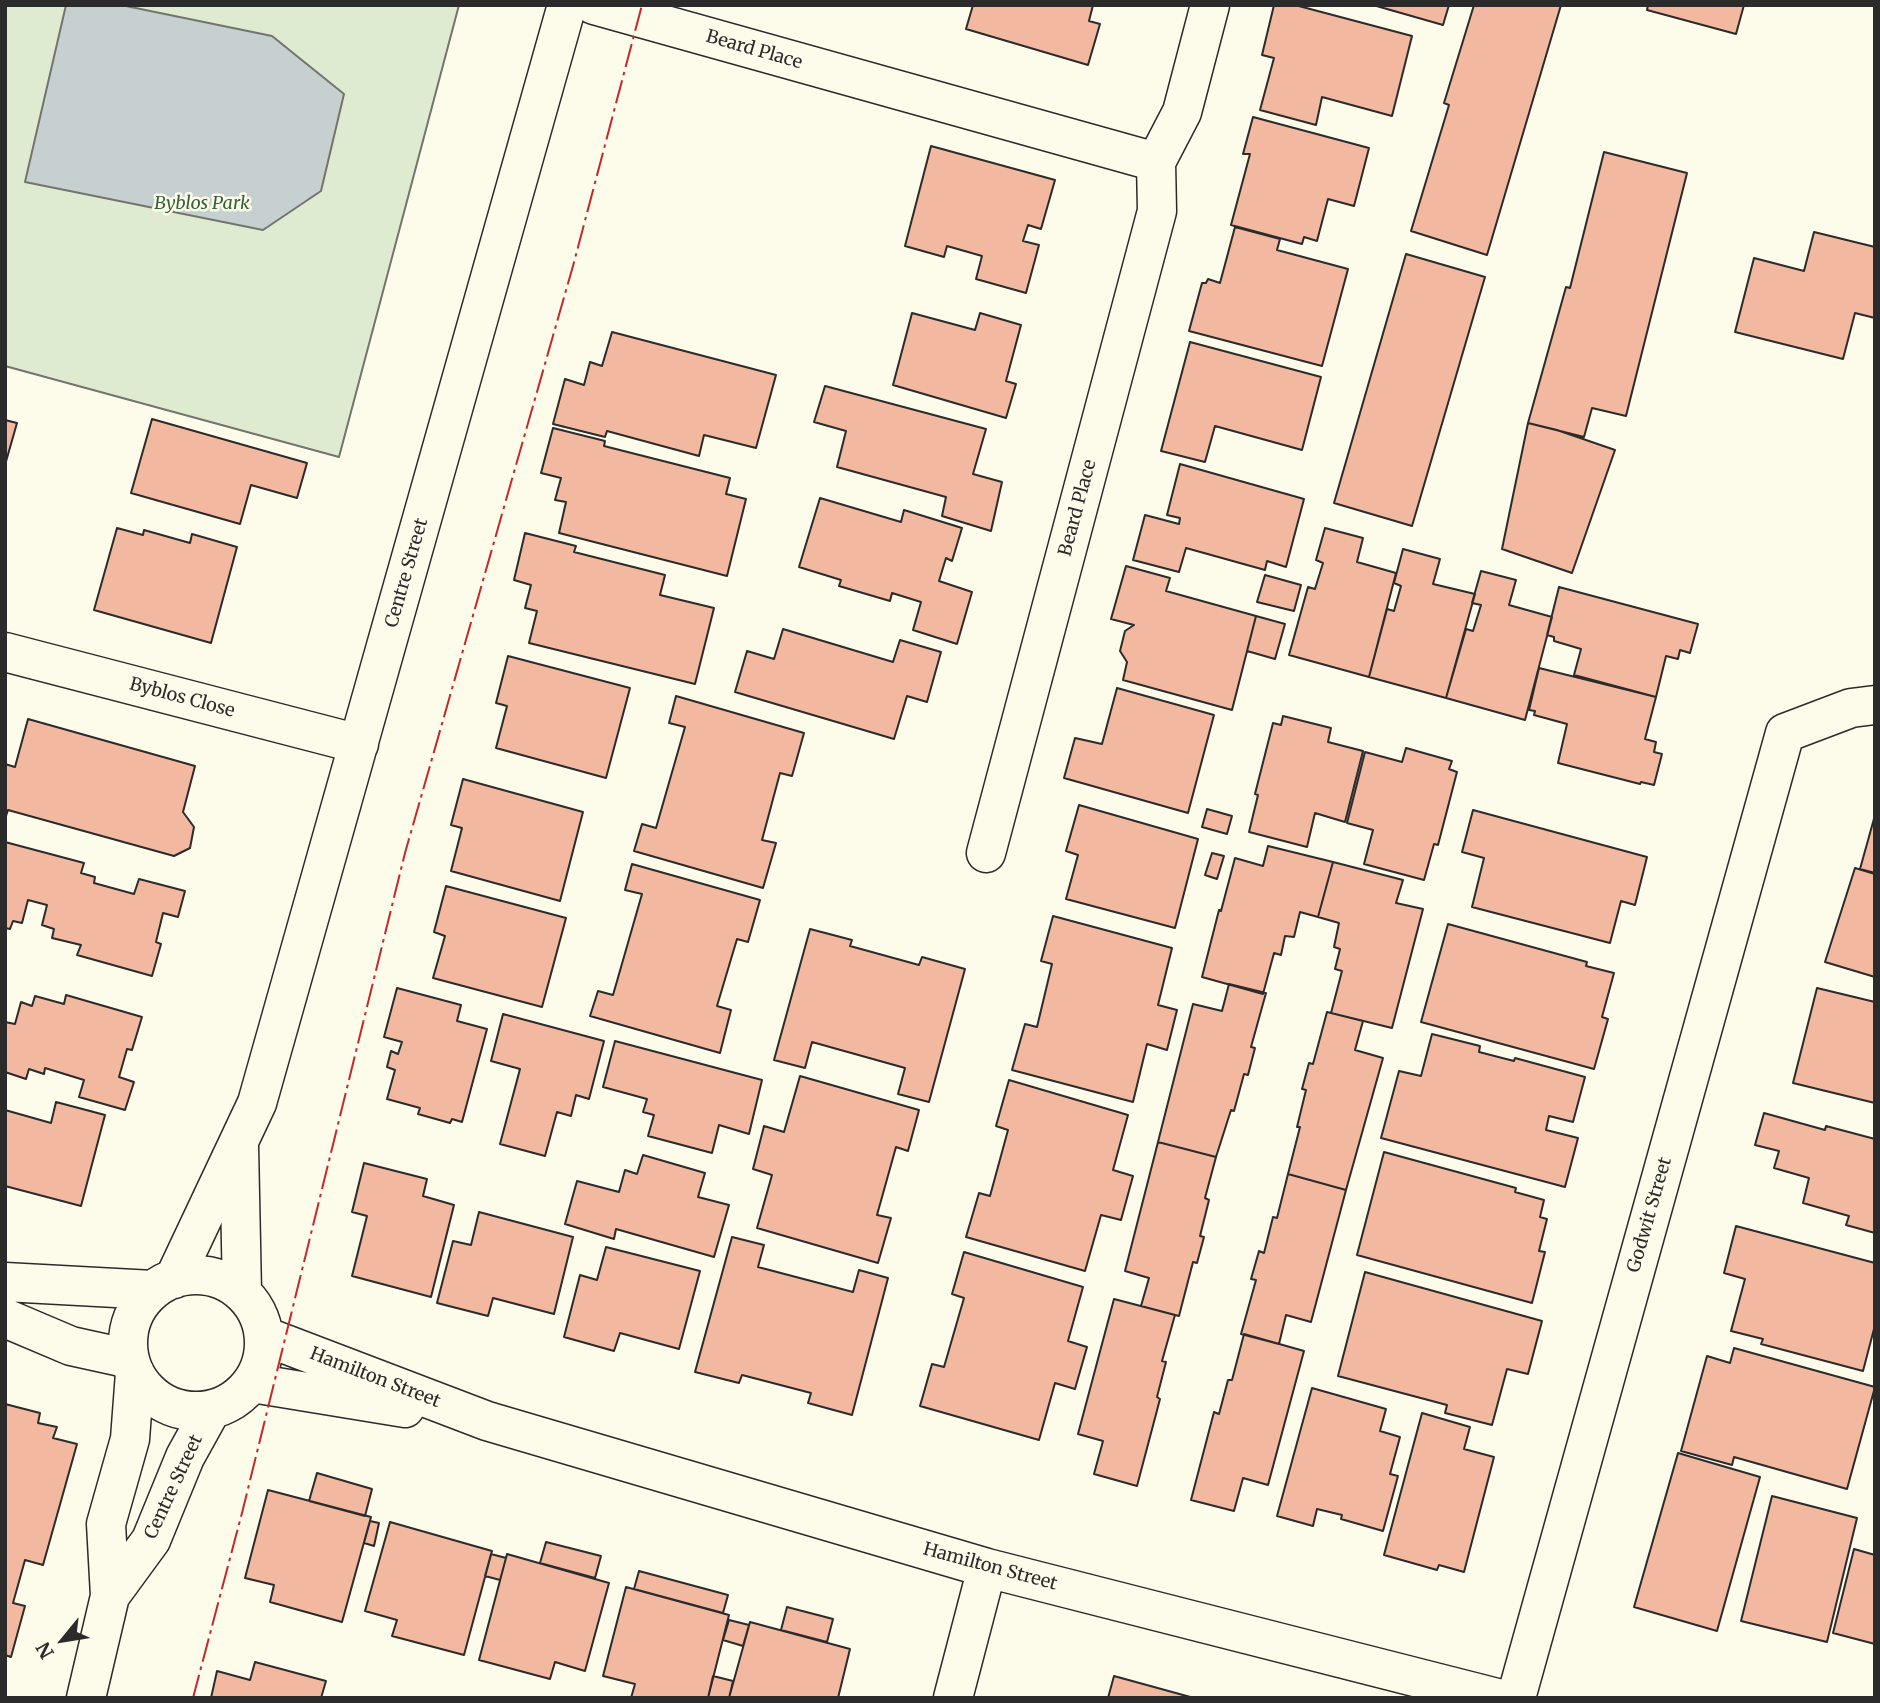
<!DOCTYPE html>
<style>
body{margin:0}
#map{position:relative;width:1880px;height:1703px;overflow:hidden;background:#fdfbea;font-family:Merriweather,serif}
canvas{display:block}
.frame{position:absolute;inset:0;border:7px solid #2b2b2b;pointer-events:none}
.north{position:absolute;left:28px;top:1605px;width:70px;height:70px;-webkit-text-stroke:5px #fdfbea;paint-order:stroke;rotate:240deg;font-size:19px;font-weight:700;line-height:28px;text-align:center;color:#2b2b2b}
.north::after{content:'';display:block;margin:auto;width:24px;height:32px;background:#2b2b2b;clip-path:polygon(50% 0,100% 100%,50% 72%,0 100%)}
</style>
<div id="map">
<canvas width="1880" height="1703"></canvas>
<div class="frame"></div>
<div class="north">N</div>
</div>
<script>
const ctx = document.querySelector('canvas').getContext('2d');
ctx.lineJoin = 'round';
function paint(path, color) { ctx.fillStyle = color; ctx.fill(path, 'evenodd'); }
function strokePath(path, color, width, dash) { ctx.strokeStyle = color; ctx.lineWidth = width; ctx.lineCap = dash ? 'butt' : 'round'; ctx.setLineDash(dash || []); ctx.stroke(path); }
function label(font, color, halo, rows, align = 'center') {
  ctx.font = font + ' Merriweather,serif'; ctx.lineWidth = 5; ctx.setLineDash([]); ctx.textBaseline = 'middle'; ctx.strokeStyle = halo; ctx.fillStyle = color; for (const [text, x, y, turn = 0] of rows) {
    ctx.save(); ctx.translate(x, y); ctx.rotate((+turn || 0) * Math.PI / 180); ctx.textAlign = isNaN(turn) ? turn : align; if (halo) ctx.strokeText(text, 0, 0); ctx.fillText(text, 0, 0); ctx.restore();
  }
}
const green = new Path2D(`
 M5,5h454l-120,452 -334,-91z`);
paint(green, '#deebd1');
strokePath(green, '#74746e', 2);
const water = new Path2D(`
 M66,5h55l151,31 72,58 -23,97 -58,39 -238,-48z`);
paint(water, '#c7d0d0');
strokePath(water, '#74746e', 2);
const building = new Path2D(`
 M973,5h120l-4,16 11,3 -12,41 -122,-36z
 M1274,5h21l117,31 -20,80 -70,-19 -6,28 -56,-15 14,-52 -12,-3z
 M1373,5h76l-6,20z
 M1474,5h87l-74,250 -76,-24 38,-126 -5,-2z
 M1648,5h96l-8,29 -89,-24z
 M1253,117l116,31 -15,58 -26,-7 -11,42 -13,-4 -2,7 -71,-19 19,-71h-7z
 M931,146l124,34 -14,49 -13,-4 -5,16 16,4 -13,48 -50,-14 6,-23 -35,-10 -3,11 -39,-11z
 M1604,152l83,21 -61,243 -34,-8 -8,29 -56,-14 38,-136 4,1z
 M1235,227l45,12 -3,11 71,19 -26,97 -133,-35 13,-48h4l2,-4 12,4z
 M1814,232l61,15v71l-20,-5 -12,46 -108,-27 19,-74 50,13z
 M1406,254l79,23 -73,249 -78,-23z
 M912,313l63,17 5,-17 41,12 -15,56 10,3 -10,34 -113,-33z
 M612,332l164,43 -20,73 -52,-13 -5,21 -92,-25 -2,6 -52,-13 12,-45 19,6 6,-23 12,4z
 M1190,342l131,35 -19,73 -87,-24 -10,36 -44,-11z
 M825,386l161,43 -13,45 29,8 -11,49 -49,-15 4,-19 -109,-30 9,-36 -32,-9z
 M152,419l155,44 -10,35 -46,-13 -11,39 -109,-31z
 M5,420l12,3 -12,42z
 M1528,423l29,7 58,20 -43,123 -70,-24z
 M553,428l52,13 -1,5 126,32 -4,16 20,5 -19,77 -168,-43 7,-31 -11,-2 6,-22 -20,-5z
 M1180,464l124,35 -18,68 -19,-6 -2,9 -79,-22 -7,24 -46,-12 12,-45 34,9 1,-6 -13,-3z
 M820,498l81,24 3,-12 58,18 -10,33 -6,-3 -7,23 33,11 -15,52 -44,-14 8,-28 -29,-9 -2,8 -51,-15 2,-6 -42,-13z
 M117,528l26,7 1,-5 46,13 2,-9 45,13 -26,96 -117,-33z
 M1325,528l38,10 -6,24 39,11 -27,104 -80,-22 19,-68 7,2 8,-26 -7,-3z
 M525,533l51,13 -2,6 91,23 -5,20 54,13 -19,76 -166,-41 8,-32 -12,-3 6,-23 -17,-5z
 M1403,549l37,10 -7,25 42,10 -29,104 -77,-21 18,-68 7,2 7,-25 -7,-3z
 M1126,566l44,12 -4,13 90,25 -24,94 -109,-30 4,-18 -7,-11 5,-20 9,-6 -23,-6z
 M1481,571l35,9 -7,25 43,12 -27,103 -79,-22 20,-69 7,2 8,-26 -9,-2z
 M1265,575l36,10 -7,26 -37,-9z
 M1559,587l139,37 -8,29 -10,-3 -2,9 -12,-3 -10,41 -82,-22 7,-26 -27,-8v-4l-7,-2z
 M1256,616l29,8 -10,35 -28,-8z
 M783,629l110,33 7,-22 41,12 -14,50 -20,-6 -13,43 -159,-47 12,-41 27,8z
 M508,656l122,32 -24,90 -110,-30 11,-42 -11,-3z
 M1539,668l117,29 -11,42 11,3 -2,10 8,2 -8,31 -13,-3 -1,2 -82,-21 9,-39 -33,-9 1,-4 -6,-1z
 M1117,688l97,27 -26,98 -124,-35 11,-40 27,6z
 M676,696l128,37 -12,43 -12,-3 -18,67 14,3 -13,45 -129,-37 8,-27 14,4 29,-101 -16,-4z
 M1283,716l48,12 -3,14 35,9 -18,71 -30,-9 -8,34 -58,-15 9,-37 -3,-1 18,-71 8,2z
 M28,719l167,47 -12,46 11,15 -4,21 -16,8 -166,-46 -3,9v-55l10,3z
 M1406,748l46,13 -3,8 8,3 -19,73 -4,-1 -10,36 -60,-16 9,-34 -26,-7 18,-71 37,10z
 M463,779l120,33 -23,89 -109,-30 11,-43 -11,-3z
 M1079,805l119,34 -23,89 -109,-29 12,-44 -12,-4z
 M1207,809l25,7 -5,18 -25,-7z
 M1473,810l174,47 -12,48 -14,-4 -11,42 -138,-36 12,-49 -22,-6z
 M1875,815v58l-15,-4z
 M5,842l79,21 -3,10 14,4 -1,6 40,11 5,-15 46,12 -7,26 -15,-4 -7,29 5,2 -9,32 -75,-21 4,-10 -29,-7 2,-9 -12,-4 5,-20 -19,-5 -6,23 -9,-2 -3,8 -5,-1z
 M1268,846l65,16 -15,55 -18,-5 -6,25 -9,-1 -4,19 -7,-2 -11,41 -61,-17 17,-67 2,1 14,-53 28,8z
 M1212,853l12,3 -7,23 -12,-4z
 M1333,862l70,18 -7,23 27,6 -31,119 -61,-15 11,-42 -7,-2 5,-20 -6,-2 5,-24 -21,-6z
 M632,864l128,36 -12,42 -11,-3 -20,67 14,4 -11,43 -130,-37 8,-25 15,4 29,-101 -17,-4z
 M1855,868l20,6v103l-50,-15z
 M446,886l120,32 -24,89 -109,-29 12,-42 -11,-4z
 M1053,916l119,32 -14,57 19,5 -10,40 -20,-6 -14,58 -121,-32 13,-46 12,3 15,-63 -11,-3z
 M1448,924l139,38 -1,4 28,7 -12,44 6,2 -14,50 -173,-47z
 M810,929l42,11 -2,6 69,19 3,-8 43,12 -36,133 -31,-8 7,-26 -93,-26 -7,26 -31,-8z
 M1229,984l37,9 -15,54 4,1 -7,27 -4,-1 -10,37 -3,-1 -15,47 -58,-15 35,-138 29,7z
 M397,988l64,17 -4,16 30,8 -25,93 -10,-3 -2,4 -32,-9 2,-6 -33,-9 8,-29 -8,-3 4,-16 7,3 4,-12 -18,-5z
 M1817,988l58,14v101l-82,-20z
 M66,995l76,22 -10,33 -5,-1 -8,28 15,5 -9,28 -46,-13 5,-17 -39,-12 -1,6 -15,-5 -3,10 -21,-7v-50l10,2 6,-22 11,4 3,-10 29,8z
 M1327,1012l36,9 -8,29 28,8 -37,132 -58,-16 12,-47h-3l9,-37 -4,-1 7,-26 4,1z
 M503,1014l101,27 -15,58 -13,-4 -5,21 -14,-4 -12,44 -45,-12 20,-75 -29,-8z
 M1432,1034l48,12 -1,6 35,9 1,-3 70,19 -12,45 -24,-6 -3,14 32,8 -13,49 -184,-49 18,-67 22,5z
 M615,1041l147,39 -13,54 -30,-9 -7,28 -64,-17 6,-21 -11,-3 4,-13 -44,-12z
 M800,1076l119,34 -11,41 -12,-4 -19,68 14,3 -13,45 -121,-35 15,-53 -19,-6 11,-43 20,6z
 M1009,1080l119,35 -15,55 20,6 -12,44 -20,-5 -16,56 -119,-34 13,-44 11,3 18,-66 -12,-4z
 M56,1102l49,13 -24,91 -76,-20v-76l46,13z
 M1764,1113l61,17 1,-4 49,13v94l-29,-8 3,-9 -46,-13 6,-25 -35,-10 5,-17 -24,-6z
 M1158,1142l58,15 -11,41 4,2 -9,36 4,1 -7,26 -4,-1 -14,54 -38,-10 8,-28 -24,-7z
 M1384,1152l132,36 -1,4 29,8 -4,17 7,2 -8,32 6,1 -13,51 -175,-48z
 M643,1155l62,18 -7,24 31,8 -15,52 -98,-28 -2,10 -49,-15 12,-43 42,11 6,-22 12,4z
 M364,1163l63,16 -4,17 31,9 -23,92 -79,-21 15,-60 -15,-4z
 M1288,1174l58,16 -35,132 -25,-7 -7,29 -38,-10 15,-54 -5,-1 8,-28 5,2 9,-36 4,1z
 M479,1212l94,25 -19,77 -61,-16 -5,18 -51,-13 16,-62 18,4z
 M1736,1226l139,37v62l-12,46 -102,-27 2,-5 -32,-8 14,-52 -21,-6z
 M732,1237l32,8 -6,22 95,25 6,-22 29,8 -36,137 -44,-12 3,-10 -69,-18 -3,8 -44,-11z
 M606,1247l94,24 -21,78 -59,-16 -6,18 -50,-14 16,-62 17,5z
 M964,1252l119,35 -15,54 19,6 -12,42 -20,-6 -16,57 -119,-34 12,-42 12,3 20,-69 -12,-4z
 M1365,1272l177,49 -14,53 -21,-5 -15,56 -47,-12 2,-8 -109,-29z
 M1114,1299l61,16 -13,46 4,1 -9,35 3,2 -23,87 -43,-12 9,-33 -25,-7z
 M1244,1334l60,17 -36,134 -25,-7 -9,33 -43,-11 23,-88 5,2 9,-34h4z
 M1734,1348l141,39 -28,102 -113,-32 -2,8 -51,-14 26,-95 23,7z
 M1312,1388l74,21 -6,22 20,6 -10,37 8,2 -15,55 -42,-12 1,-4 -25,-6 -4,17 -36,-10z
 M5,1404l35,9 -2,10 19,4 -4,11 24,6 -34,121 -18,-5 -12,43 12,3 -14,51 -6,-2z
 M1422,1413l48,14 -6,22 30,8 -30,115 -25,-7 -2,5 -53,-15z
 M1678,1453l82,24 -43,154 -83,-24z
 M317,1473l55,16 -7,27 -56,-15z
 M268,1490l103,27 -29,105 -72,-20 4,-17 -29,-7z
 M1772,1496l85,22 -30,124 -86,-21z
 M370,1521l9,2 -5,23 -10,-3z
 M390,1522l102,29 -28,104 -72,-19 5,-16 -32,-9z
 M546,1542l55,14 -6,22 -55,-15z
 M1854,1549l21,6v89l-42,-11z
 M491,1554l15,4 -6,22 -15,-4z
 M507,1554l102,29 -24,88 -30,-9 -5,17 -71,-19z
 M639,1571l89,24 -5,18 -89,-24z
 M626,1587l103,28 -21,83h-77l4,-14 -32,-8z
 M787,1607l46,12 -6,23 -46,-12z
 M729,1620l20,5 -6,21 -20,-6z
 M750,1622l100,27 -12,49h-109z
 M255,1662l71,19 -5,17h-110l6,-27 33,9z
 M713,1676l20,5 -4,17h-21z
 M1114,1676l80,22h-86z`);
paint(building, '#f2b8a0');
strokePath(building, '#2b2b2b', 2);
const minor = new Path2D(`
 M594,5l562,157
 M5,652l354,92
 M986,853l171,-642 -1,-49 26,-50 28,-107
 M239,1146l3,147
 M128 1343a68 68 0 1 1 136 0a68 68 0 1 1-136 0Z
 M174,1279l83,-176 310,-1098
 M5,1282l148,8
 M5,1318l66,28 59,13
 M264,1336l223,85 500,147 510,130
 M252,1383l153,25
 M110,1596l41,-56 34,-83 26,-47
 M86,1698l24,-102 -4,-72 24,-85 5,-66
 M953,1698l34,-130
 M1516,1698l269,-965 66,-25 24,-3`);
strokePath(minor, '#2b2b2b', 41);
strokePath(minor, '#fdfbea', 38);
strokePath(new Path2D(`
 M193,1698l49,-185 163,-660 168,-587 69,-261`), '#c62828', 2, [24, 5, 3.5, 5]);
label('18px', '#2b2b2b', '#fdfbea', [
 ["Beard Place",754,50,16],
 ["Beard Place",1078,508,-75],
 ["Centre Street",407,573,-74],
 ["Byblos Close",182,698,15],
 ["Godwit Street",1650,1215,-74],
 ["Hamilton Street",375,1378,21],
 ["Centre Street",174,1487,-65],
 ["Hamilton Street",990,1567,15]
]);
label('italic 18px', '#34623c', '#fdfbea', [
 ["Byblos Park",202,204]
]);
</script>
